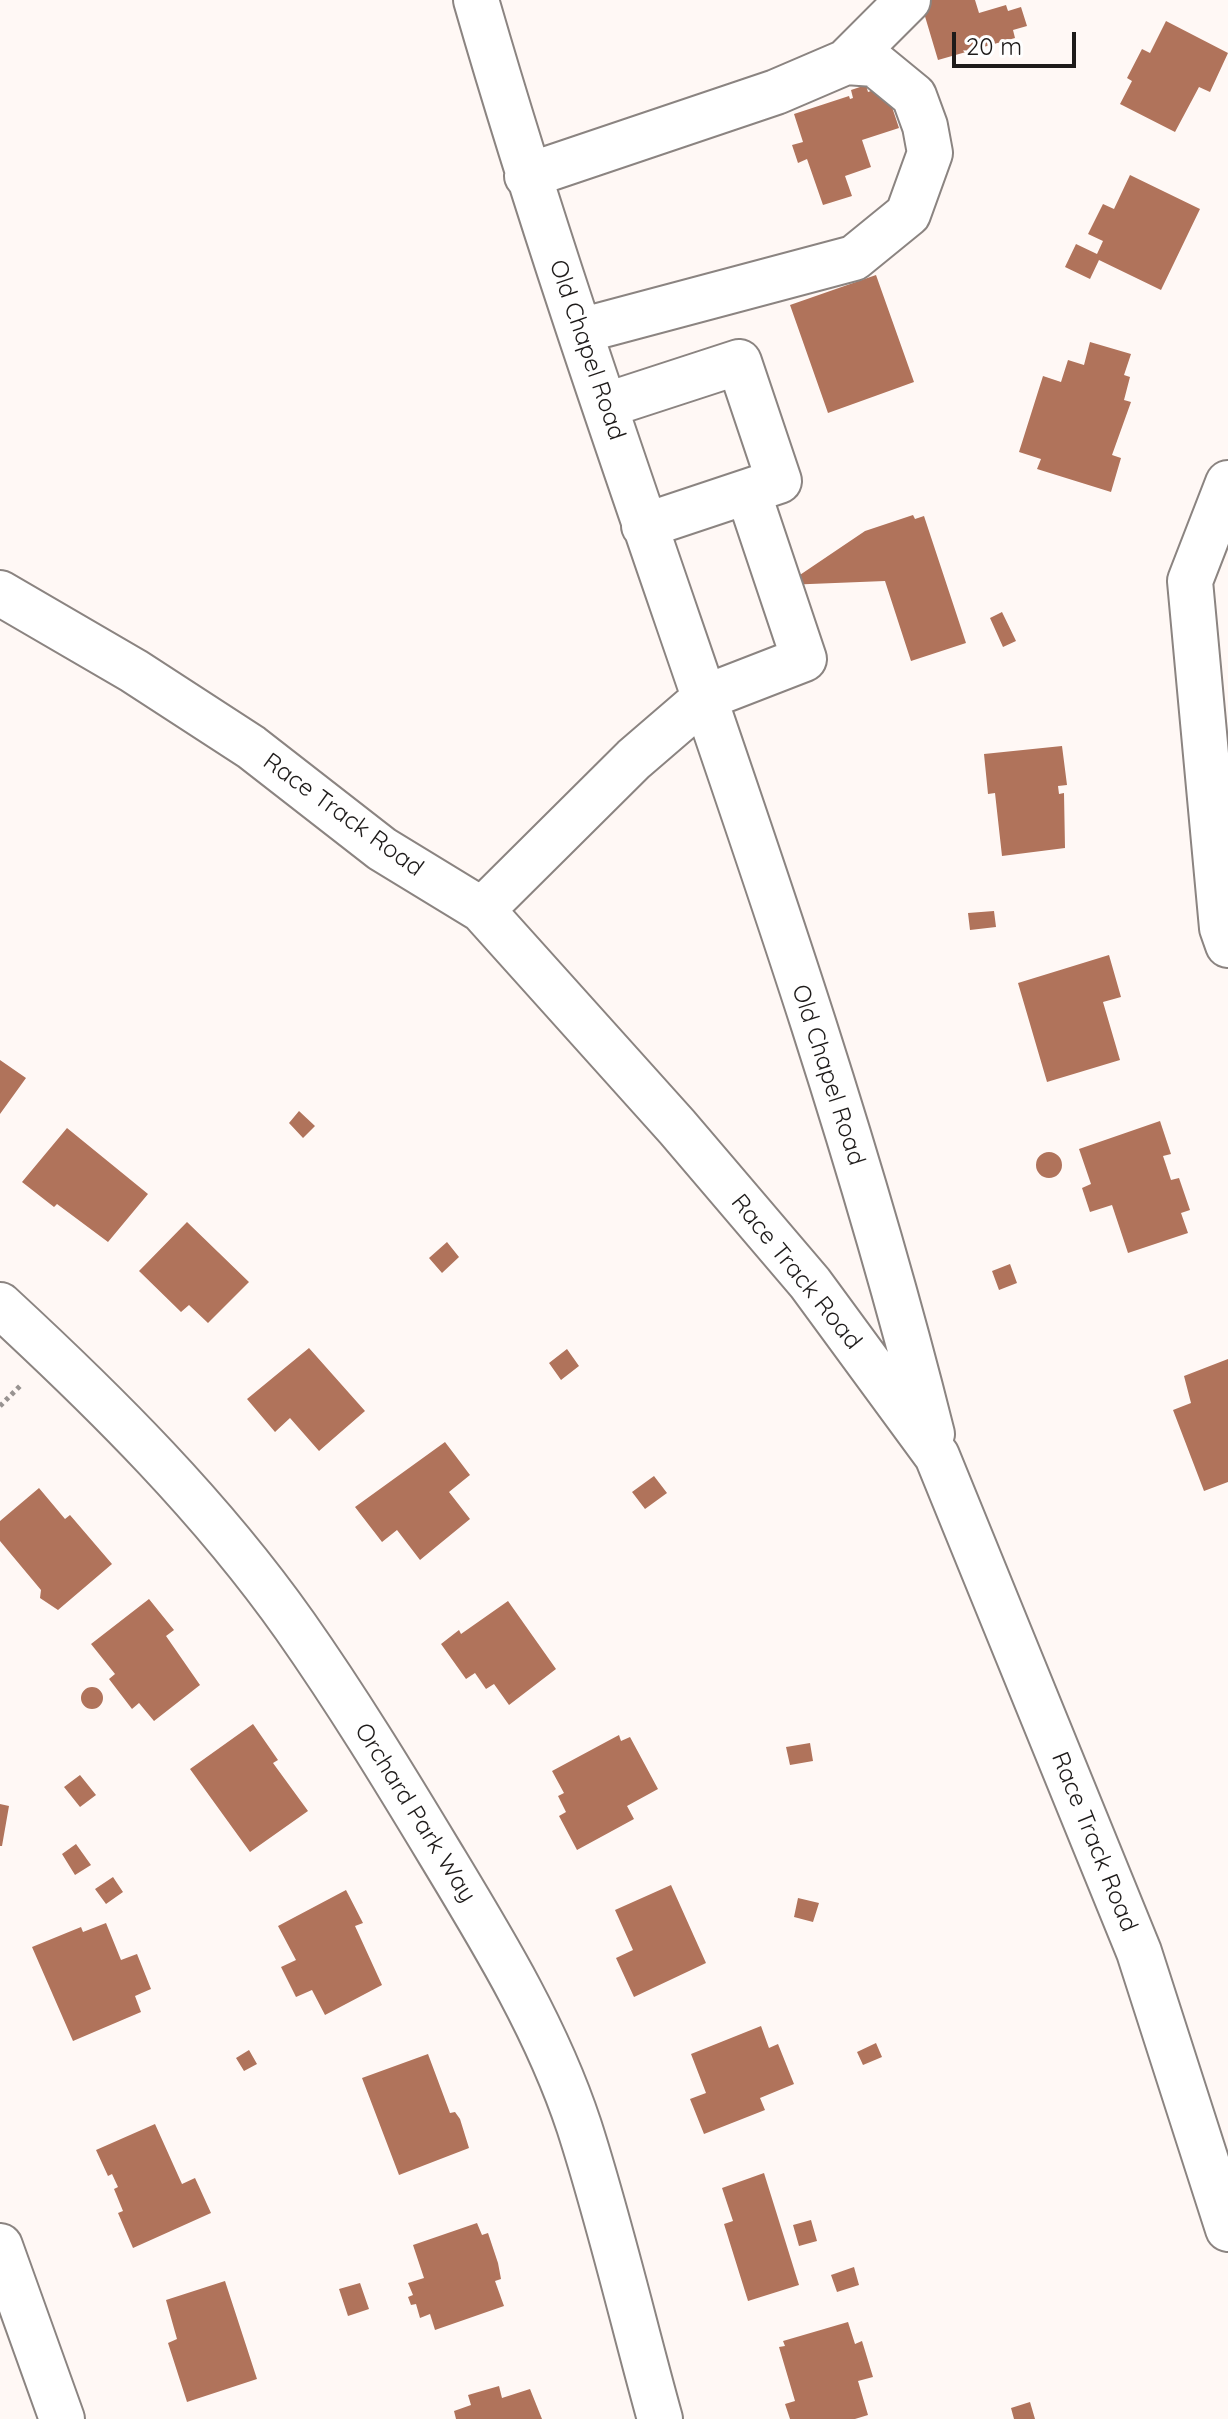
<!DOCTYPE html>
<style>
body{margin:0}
#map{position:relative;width:1228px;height:2419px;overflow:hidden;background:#fff8f5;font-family:Quicksand,sans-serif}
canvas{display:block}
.scale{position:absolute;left:952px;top:32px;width:124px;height:36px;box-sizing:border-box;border:4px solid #1e1b1a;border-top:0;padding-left:10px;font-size:24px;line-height:28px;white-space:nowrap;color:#1e1b1a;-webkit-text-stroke:6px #fff;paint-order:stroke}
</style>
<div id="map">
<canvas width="1228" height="2419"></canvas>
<div class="scale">20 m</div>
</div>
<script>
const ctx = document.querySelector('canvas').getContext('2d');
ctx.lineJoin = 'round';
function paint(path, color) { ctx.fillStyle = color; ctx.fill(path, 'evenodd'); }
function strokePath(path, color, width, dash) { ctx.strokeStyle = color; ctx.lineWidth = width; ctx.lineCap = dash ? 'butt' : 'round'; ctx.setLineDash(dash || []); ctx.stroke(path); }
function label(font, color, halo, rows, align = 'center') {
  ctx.font = font + ' Quicksand,sans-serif'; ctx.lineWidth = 8; ctx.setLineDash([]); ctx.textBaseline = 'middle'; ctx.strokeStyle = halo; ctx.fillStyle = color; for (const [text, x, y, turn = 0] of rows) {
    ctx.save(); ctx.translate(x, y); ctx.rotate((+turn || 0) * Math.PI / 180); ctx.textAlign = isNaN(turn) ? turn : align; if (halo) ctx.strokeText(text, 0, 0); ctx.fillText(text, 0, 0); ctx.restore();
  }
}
paint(new Path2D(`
 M932,0h43l4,13 27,-8 2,6 13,-4 6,19 -14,4 2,8 -77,22 -17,-57z
 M1166,21l62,32 -18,39 -11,-5 -24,45 -55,-28 12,-23 -5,-3 15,-29 8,4z
 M866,85l2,7 17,-6 14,42 -37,12 9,27 -26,9 7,20 -29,9 -16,-46 -9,4 -6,-18 11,-3 -9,-28 55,-18 1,3 3,-1 -2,-8z
 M1130,175l70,34 -39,81 -62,-30 -9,19 -25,-12 11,-23 21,10 6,-13 -15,-7 15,-30 11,5z
 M876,275l38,107 -86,31 -38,-108z
 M1090,342l41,12 -7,21 6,2 -6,23 7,2 -19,53 9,3 -10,34 -74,-23 4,-10 -22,-7 24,-76 18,6 7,-22 16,5z
 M913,515l2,4 9,-3 42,127 -55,18 -26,-80 -100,4 80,-54z
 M1002,612l14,29 -13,6 -13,-29z
 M1062,746l5,39 -9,1 1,8 5,-1 1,55 -63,8 -7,-63 -7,1 -4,-40z
 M994,911l2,16 -26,3 -2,-17z
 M1109,955l12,42 -18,5 17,58 -73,22 -29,-99z
 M0,1060l26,18 -26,36z
 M299,1111l16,15 -12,12 -14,-15z
 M1160,1121l11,33 -8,2 8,24 8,-2 11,32 -9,3 7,20 -60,20 -16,-48 -22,7 -8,-24 9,-4 -12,-35z
 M67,1128l81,66 -40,48 -51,-38 -3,3 -32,-25z
 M1036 1165a13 13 0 1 1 26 0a13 13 0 1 1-26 0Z
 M187,1222l62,60 -41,41 -19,-18 -8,7 -42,-41z
 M447,1242l12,15 -17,16 -13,-15z
 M1010,1264l7,19 -18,7 -7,-19z
 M309,1348l56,63 -46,40 -29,-33 -15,14 -28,-33z
 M567,1349l12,17 -18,14 -12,-17z
 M1228,1359v123l-24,9 -31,-81 18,-7 -7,-27z
 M445,1442l25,33 -21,17 21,27 -50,41 -23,-30 -15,12 -27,-35z
 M654,1476l13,17 -22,16 -13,-17z
 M39,1488l26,31 5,-4 42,49 -54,46 -18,-12 1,-8 -41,-49v-20z
 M149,1599l25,31 -8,6 34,49 -46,36 -15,-18 -7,6 -23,-30 6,-5 -24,-30z
 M508,1601l48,68 -47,36 -15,-21 -8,5 -11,-16 -9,6 -25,-35 18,-14 2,4z
 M81 1698a11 11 0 1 1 22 0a11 11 0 1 1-22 0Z
 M253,1724l25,36 -5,3 35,48 -58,41 -60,-83z
 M619,1735l2,6 9,-4 28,52 -31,17 7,13 -57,31 -18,-34 7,-4 -8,-16 6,-3 -12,-22z
 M810,1743l3,18 -23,4 -4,-18z
 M80,1775l16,20 -16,12 -16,-20z
 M0,1804l9,2 -7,40h-2z
 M76,1844l15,21 -16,10 -13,-21z
 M113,1877l10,15 -17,12 -11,-15z
 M671,1885l35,78 -72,34 -18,-39 17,-8 -18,-40z
 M346,1890l17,33 -8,3 27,59 -57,30 -13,-25 -16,7 -15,-30 15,-7 -18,-34z
 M798,1898l21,5 -6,19 -19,-5z
 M106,1923l15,37 16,-6 14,35 -16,7 6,16 -68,29 -41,-94 49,-20 2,5z
 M761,2026l8,22 9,-4 16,40 -34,14 5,12 -61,24 -14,-35 16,-6 -15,-39z
 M876,2043l6,14 -19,8 -6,-13z
 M249,2050l8,14 -13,7 -8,-13z
 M428,2054l22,59 5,-1 5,7 9,29 -70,27 -37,-97z
 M155,2124l27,60 13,-6 16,35 -78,35 -15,-35 5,-2 -9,-22 4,-2 -6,-13 -4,2 -12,-26z
 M764,2173l35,112 -51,16 -24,-77 9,-3 -11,-33z
 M811,2220l6,21 -18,5 -6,-21z
 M477,2223l5,12 6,-2 10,30 3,16 -6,2 9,25 -69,24 -5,-16 -10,4 -4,-14 -5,1 -3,-8 5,-2 -5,-12 16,-5 -11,-33z
 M854,2267l5,18 -22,7 -6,-17z
 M225,2281l32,98 -70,23 -19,-59 9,-4 -11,-39z
 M360,2283l9,26 -21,7 -9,-27z
 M848,2322l7,22 7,-3 11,36 -15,4 10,34 -13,4h-65l-5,-15 10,-3 -16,-54 6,-1 -2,-5z
 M499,2386l3,12 28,-9 12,30h-86l-2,-8 17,-6 -3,-10z
 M1030,2402l5,17h-21l-3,-11z`), '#b0735b');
const minor = new Path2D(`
 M476,0c139,482 334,947 456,1434
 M846,62l62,-62
 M527,176l249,-84 70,-30 29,2 39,32 11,30 5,27 -22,61 -54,44 -274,73
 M607,405l132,-43 40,119 -135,45
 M1228,483l-38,98 32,347 6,17
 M0,593l134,78 117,76 131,102 100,61 195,217 133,156 127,173 202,496 89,277
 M482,910l152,-151 72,-62 98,-38 -56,-167
 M0,1305c106,98 211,202 295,321 52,74 99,151 146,229 52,86 106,174 138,271 31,96 54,196 81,293
 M0,2246l62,173`);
strokePath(minor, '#8b8481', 48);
strokePath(new Path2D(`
 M0,1406l22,-22`), '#989391', 5, [4, 4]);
strokePath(minor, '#fff', 44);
label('24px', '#1e1b1a', '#fff', [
 ["Old Chapel Road",587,350,71],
 ["Race Track Road",343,815,36],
 ["Old Chapel Road",828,1075,72],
 ["Race Track Road",796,1272,51],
 ["Orchard Park Way",415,1813,58],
 ["Race Track Road",1094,1842,68]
]);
</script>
